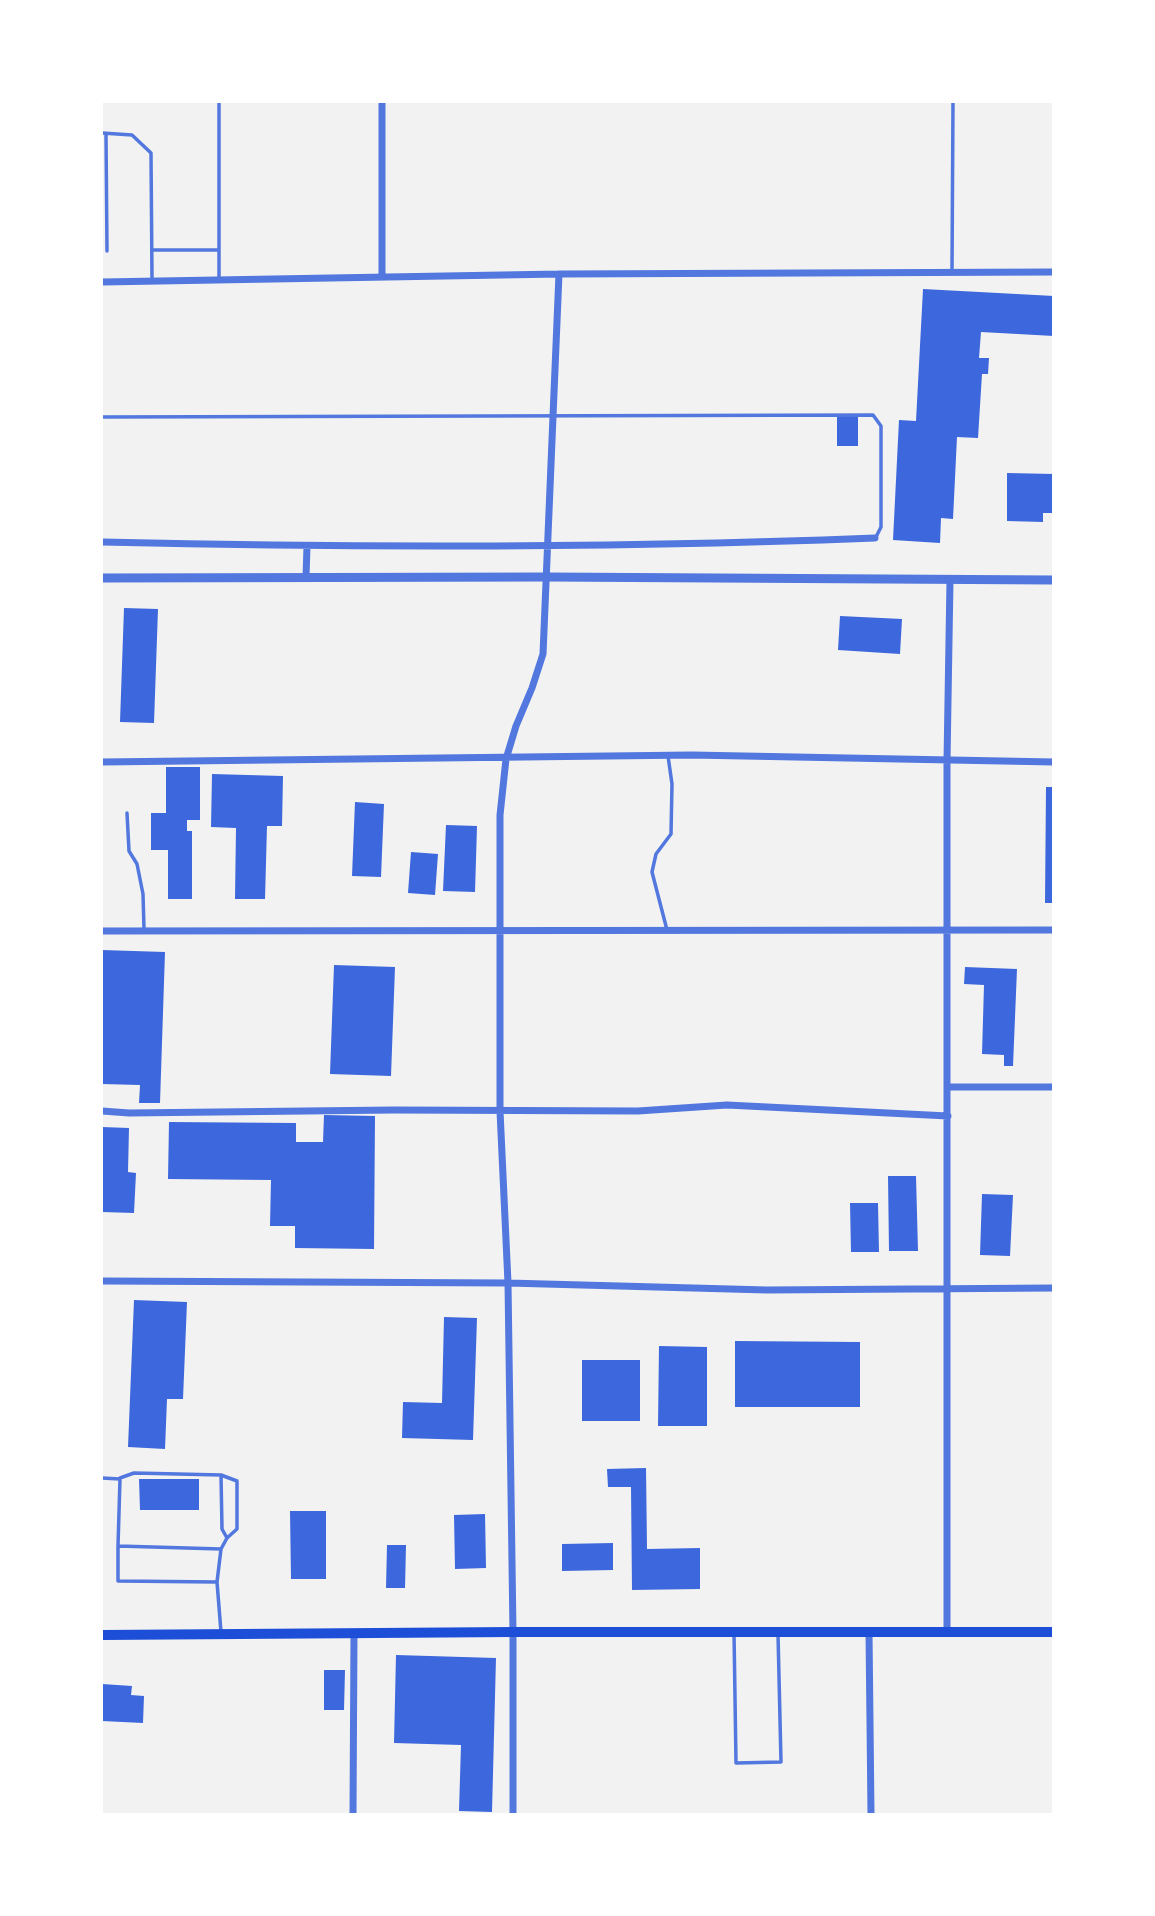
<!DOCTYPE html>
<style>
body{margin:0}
#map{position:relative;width:1155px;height:1916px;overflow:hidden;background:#f2f2f2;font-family:Montserrat,sans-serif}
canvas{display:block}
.frame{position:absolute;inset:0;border:103px solid #fff;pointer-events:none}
</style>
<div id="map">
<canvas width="1155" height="1916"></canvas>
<div class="frame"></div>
</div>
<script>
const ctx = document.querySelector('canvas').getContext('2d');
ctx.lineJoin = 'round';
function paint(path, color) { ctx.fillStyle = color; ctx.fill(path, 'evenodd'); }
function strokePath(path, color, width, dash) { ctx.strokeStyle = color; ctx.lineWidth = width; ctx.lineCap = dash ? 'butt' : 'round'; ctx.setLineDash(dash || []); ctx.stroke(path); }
paint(new Path2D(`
 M923,289l131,7v40l-73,-4 -2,26h10l-1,16h-6l-4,64 -21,-1 -4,82 -12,-1 -1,25 -47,-3 6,-120 17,1z
 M837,416h21v30h-21z
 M1007,473l47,1v39h-11v9l-36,-1z
 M124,608l34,1 -4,114 -34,-1z
 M840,616l62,3 -2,35 -62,-4z
 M166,767h34v53h-13v11h5v68h-24v-49h-17v-37h15z
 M212,774l71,2 -1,50h-15l-2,73h-30l1,-71 -25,-1z
 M1046,787h8v116h-9z
 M355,802l29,2 -3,73 -29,-1z
 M446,825l31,1 -2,66 -32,-1z
 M411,852l27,2 -3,41 -27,-2z
 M102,950l63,2 -5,151h-21l1,-18 -38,-1z
 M334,965l61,2 -4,109 -61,-2z
 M965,967l52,2 -4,97h-9v-11l-22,-1 2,-69 -20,-1z
 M324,1115l51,1 -1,133 -79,-1v-22h-25l1,-46 -103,-1 1,-57 127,1v19h27z
 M102,1127l27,1 -1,44 8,1 -2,40 -32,-1z
 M888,1176h28l2,75h-29z
 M982,1194l31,1 -3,61 -30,-1z
 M850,1203h28l1,49h-28z
 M134,1300l53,2 -4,97h-16l-2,50 -37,-2z
 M444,1317l33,1 -4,122 -71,-2 1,-36 39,1z
 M735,1341l125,1v65h-125z
 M659,1346l48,1v79h-49z
 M582,1360h58v61h-58z
 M646,1468l1,81 53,-1v41l-68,1 -1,-103h-23l-1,-18z
 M139,1479h60v31h-59z
 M290,1511h36v68h-35z
 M485,1514l1,54 -31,1 -1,-54z
 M613,1543v27l-51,1v-27z
 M387,1545h19l-1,43h-19z
 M396,1655l100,3 -4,154 -33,-1 2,-66 -67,-2z
 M324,1670h21l-1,40h-20z
 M102,1684l30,2 -1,9 13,1 -1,27 -41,-2z`), '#3d67dc');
strokePath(new Path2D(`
 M219,102v176
 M102,133l30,2 19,18 1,126
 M106,135l1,116
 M152,250h67
 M952,271l1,-169
 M102,417l771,-2 8,11v101l-5,10
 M127,813l2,38 8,13 6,30 1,35
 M667,930l-15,-58 4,-18 15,-20 1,-50 -4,-28
 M221,1475l16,6v48l-10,9
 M102,1478l18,1 -2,67 103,3 -4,33 4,50
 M120,1478l14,-5 87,2 1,54 5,9 -6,11
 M118,1546v35l99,1
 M734,1632l2,131 45,-1 -3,-128`), '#5277de', 3.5);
strokePath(new Path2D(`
 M382,276v-174
 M102,282l457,-8 495,-2
 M102,542c257,6 515,6 773,-4
 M306,577l1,-31
 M102,762l590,-7 362,7
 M102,931l952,-1
 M947,1087h107
 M102,1111l27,2 265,-3 244,1 89,-6 221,11
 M102,1281l406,2 259,7 287,-2
 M869,1632l2,182
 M947,1632v-871l3,-181
 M353,1814l1,-181
 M513,1814v-182l-5,-349 -8,-172v-296l6,-56 10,-33 16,-38 11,-34 16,-380`), '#5277de', 7);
strokePath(new Path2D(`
 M102,578l445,-1 507,3`), '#5277de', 9);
strokePath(new Path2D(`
 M102,1635l411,-3h541`), '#1d4ed8', 10);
</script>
